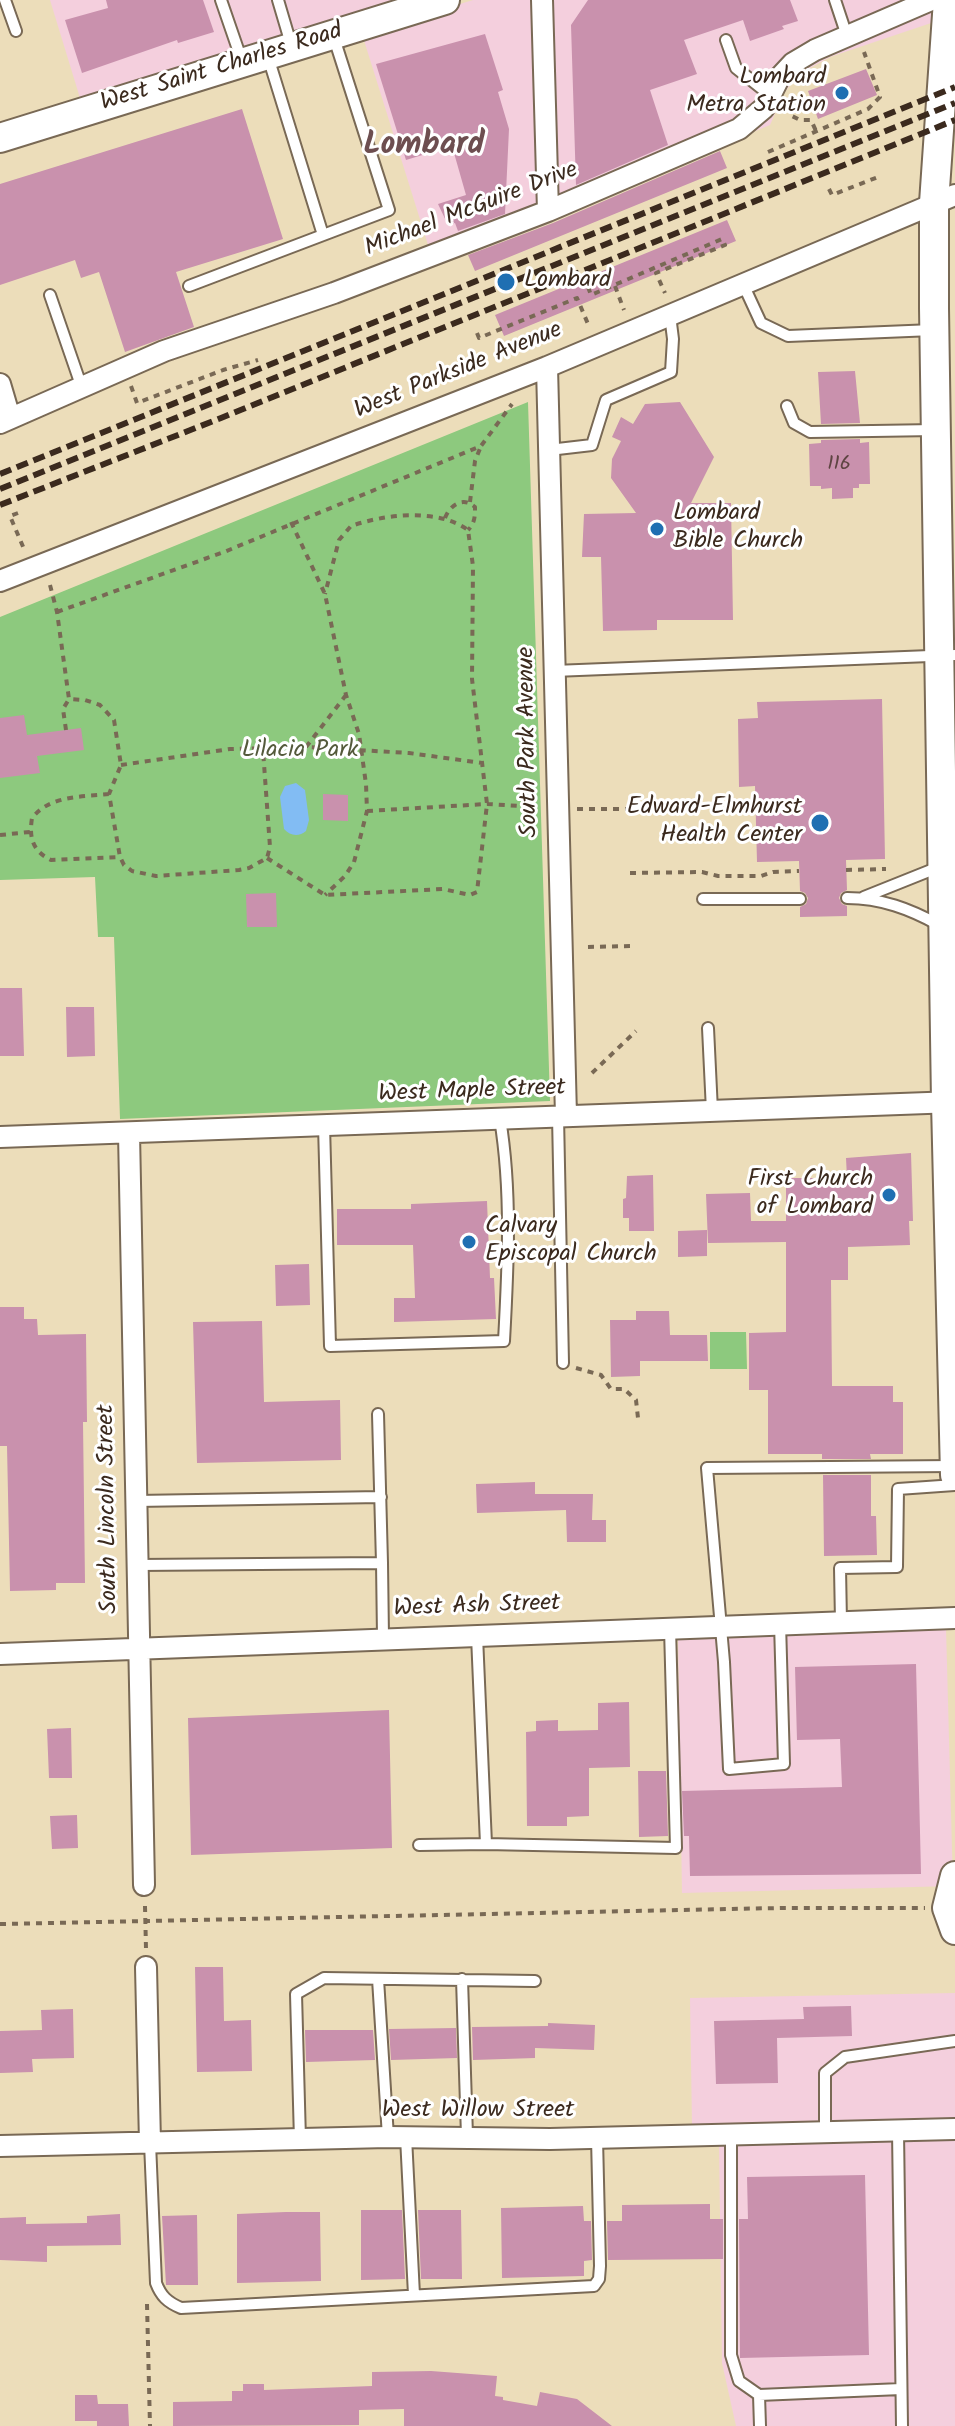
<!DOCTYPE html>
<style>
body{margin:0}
canvas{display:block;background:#ecddba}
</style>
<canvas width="955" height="2426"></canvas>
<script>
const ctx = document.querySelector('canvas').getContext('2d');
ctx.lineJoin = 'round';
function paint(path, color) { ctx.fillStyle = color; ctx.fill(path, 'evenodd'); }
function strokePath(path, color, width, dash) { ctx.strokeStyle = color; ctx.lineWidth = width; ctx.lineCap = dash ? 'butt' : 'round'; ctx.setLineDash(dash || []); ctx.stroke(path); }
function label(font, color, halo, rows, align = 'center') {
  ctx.font = font + ' Kalam,sans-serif'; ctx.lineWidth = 6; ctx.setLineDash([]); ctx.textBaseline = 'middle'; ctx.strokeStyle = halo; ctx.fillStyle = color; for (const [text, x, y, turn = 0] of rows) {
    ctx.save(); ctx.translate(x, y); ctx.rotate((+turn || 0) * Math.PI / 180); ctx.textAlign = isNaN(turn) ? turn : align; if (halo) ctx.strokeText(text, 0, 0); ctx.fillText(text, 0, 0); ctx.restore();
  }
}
paint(new Path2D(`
 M50,0h352l-322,98z
 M473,0h468l-1,20 -110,37 -31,17 -15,19 -14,32 -336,139 -72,-230z
 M946,1628l7,258 -271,7 -4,-256z
 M955,1993v127l-263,5 -2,-127z
 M955,2139v287h-219l-14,-63 -3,-219z`), '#f4cfdd');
paint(new Path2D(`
 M528,402l22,699 -430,18 -6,-182h-16l-3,-60 -95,3v-263z
 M710,1332h36l1,37h-37z`), '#8dc97e');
paint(new Path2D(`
 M296,783l9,7 4,30 -3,11c-7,6 -16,5 -22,-2l-4,-32 5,-11z`), '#82bcf3');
paint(new Path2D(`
 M106,0h97l11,32 -36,11 -1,-3 -95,33 -17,-53 43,-12z
 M588,0h202l8,21 -16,5 2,3 -34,12 -7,-21 -59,20 13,34 -47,16 18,55 -92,40 -5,-160z
 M485,34l18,56 -5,2 11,37 -4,85 -47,17 -3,-8 -7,2 -10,-21 28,-9 -14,-49 -46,14 -30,-96z
 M866,69l11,26 -59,24 -10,-28z
 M242,109l41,130 -107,33 18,55 -69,25 -26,-80 -18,6 -6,-18 -75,25v-101z
 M720,151l7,17 -252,103 -7,-16 85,-32z
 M727,220l9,21 -232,95 -9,-21z
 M855,371l5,52 -39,1 -3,-52z
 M680,402l34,55 -23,46h40l2,117h-76v10l-54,1 -2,-74h-19l2,-43 52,-1 -25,-35 1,-19 9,-18 -9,-4 9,-20 12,7 12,-20z
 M860,439v4l9,-1 1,42h-11v4h-6v10l-21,1v-11l-11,1v-3h-11l-1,-42 12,-1v-3z
 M882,699l3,160 -39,1 1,30 -6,3 -2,5 3,6 5,2v10l-47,1v-10l6,-3 2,-6 -3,-5 -5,-2 -1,-30 -42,1 -2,-76 -16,1 -1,-68 20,-1 -1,-16z
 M24,715l3,20 54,-7 3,22 -47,6 3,17 -40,5v-60z
 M323,794l25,1v26l-25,-1z
 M276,893l1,34h-30l-1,-33z
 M0,988h22l2,68h-24z
 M66,1007h28l1,49 -28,1z
 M911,1153l2,68h-4l1,24 -62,2v33h-17l1,106h61v16h10v52h-33l1,5h-49v-5h-54v-64h-19v-57l37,-1v-90l-78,1 -2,-49 44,-1 1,28h35v-43h61l-1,-20z
 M653,1175l1,56h-25v-13h-6v-19l3,-1 1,-22z
 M487,1201l3,77h4l2,41 -102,3v-24h21l-2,-53h-76v-36h74v-5z
 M707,1230v26l-29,1v-26z
 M309,1264l1,41 -34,1 -1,-41z
 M0,1307h24v12h13l1,16 48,-1 1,88h-4l2,161h-29v7l-46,1 -3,-145h-7z
 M636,1311h33l1,24h37l1,26h-68v15l-29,1 -1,-57h26z
 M262,1321l2,81 76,-2 1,60 -144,3 -4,-141z
 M823,1475h48v41h5l1,39 -53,1z
 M535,1482v12h58l-1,26h14v22h-39l-1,-32 -89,3 -1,-29z
 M916,1664l5,210 -231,2 -1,-40h-5l-2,-45 160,-4 -2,-48 -43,1 -2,-73z
 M629,1702l1,65 -41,1v48l-22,1v9h-40l-1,-94 10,-1v-10l22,-1v11l40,-1v-27z
 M389,1710l3,138 -201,7 -3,-137z
 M71,1728l1,50h-23l-2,-49z
 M638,1771h28l2,65 -29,1z
 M77,1815l1,33 -26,1 -2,-33z
 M195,1967h28l1,54 27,-1 1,51 -55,1z
 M851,2006l1,30 -75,2 1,45 -62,1 -2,-63 90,-2 -1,-12z
 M73,2009l1,49 -42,1 1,13 -33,1v-42l42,-1 -1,-20z
 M548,2023l47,2 -1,25 -59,-2v10l-62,2 -1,-33 76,-1z
 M456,2028l1,30 -66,2 -2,-31z
 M305,2030h68l2,30 -69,2z
 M865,2175l4,180 -129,3 -1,-139h9l-1,-42z
 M710,2204v15h13v40l-115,1 -1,-39h15v-16z
 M583,2206l1,15h7l1,39 -8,1v15l-82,2 -1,-70z
 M361,2210h41l3,69 -44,1z
 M418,2210h43l1,69h-41z
 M286,2212h34l1,69 -84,2v-69z
 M120,2214l1,31 -74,1v16l-47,-2v-42l26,-1v7l61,-1v-7z
 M197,2215l1,70h-32l-4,-69z
 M431,2371l66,5 -2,20 8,1v3l34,6 3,-14 37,7 35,27h-208v-17l-45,1v15l-186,1v-24l59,-1v-10h11v-7h21v6l108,-4v-14z
 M75,2395h22l1,9h30l1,22h-32v-5h-22z`), '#c991ad');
const service = new Path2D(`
 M5,0l11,31
 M221,0l21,61
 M278,0l13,44
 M835,0l12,36
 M726,40l10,28 34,27
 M268,57l55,178
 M743,284l18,39 27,13 145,-6
 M189,286l200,-76 -55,-172
 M50,295l32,93
 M787,406l7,17 16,9 125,-2
 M549,450l43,-5 14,-45 65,-28 2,-33 -3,-24
 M554,671l401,-16
 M864,897l75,-30
 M847,898c34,0 63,11 92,27
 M703,899h97
 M708,1028l4,83
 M558,1116l5,247
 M324,1125l6,221 174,-5c4,-73 8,-150 -4,-222
 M136,1501l245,-4
 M382,1563l1,74
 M138,1565l244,-2 -4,-149
 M841,1622l-1,-54 57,-1 1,-78 57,-4
 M780,1623l4,141 -55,5 -5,-107 -17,-194 247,-2
 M486,1844l190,4 -6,-220
 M419,1845l67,-1 -9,-208
 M378,1979l10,158
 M462,1979l5,157
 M898,2131l4,295
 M825,2132v-59l20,-16 110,-16
 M731,2134v221l8,26 20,14 142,-6
 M406,2137l8,158
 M300,2140l-4,-146 28,-16 211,3
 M150,2143l6,140c5,13 11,19 25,25l413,-22 5,-7 1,-13 -3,-128
 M759,2395l1,31`);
const minor = new Path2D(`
 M542,0l6,211
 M547,367l19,749
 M0,384l10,34
 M0,423l164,-72 170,-58 214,-82 191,-82 25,-21 15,-30 14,-15 22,-13 116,-50
 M0,581l547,-214 408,-172
 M129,1133l15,752
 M0,1137l955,-35
 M0,1654l955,-36
 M146,1967l4,176
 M0,2146l388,-9 162,2 405,-10`);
const secondary = new Path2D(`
 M948,0l-14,203v105l12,794 9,373
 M0,138l445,-138
 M955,1876l-8,32 8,22`);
strokePath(service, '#796955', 14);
strokePath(minor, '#796955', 24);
strokePath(secondary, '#796955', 32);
strokePath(new Path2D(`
 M790,106v9l10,5h11l5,11
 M768,152l100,-43 12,-12 -16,-45
 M829,189l3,6 46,-18
 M615,286l9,24
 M588,287l3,8 131,-56 3,6 -69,28 9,20
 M477,333l2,5 98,-40 11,26
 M131,386l6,17 86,-33 35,-10
 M470,502l5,-41 6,-15
 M18,513l-8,3 14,33
 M445,518c5,-13 18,-22 30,-11 0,9 0,16 -7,23
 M291,522l34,72 21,101 13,39 7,50 1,27 -13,51 -9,14 -20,19
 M50,585l7,27 12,87 16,1 15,5 14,15 7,45 -12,29 11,63 4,8 8,6 24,5 83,-6 10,-2 18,-10 3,-11 -7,-97
 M57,612l167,-60 257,-106 31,-42
 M66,730l-3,-21 6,-10
 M306,747l40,-52
 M121,765l109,-16 76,-2 103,6 73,10
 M109,794c-27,3 -59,1 -77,24 -3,19 0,33 19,42l69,-3
 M577,809h50
 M367,811l120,-7 49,3
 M0,835l30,-3
 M267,858l58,37 118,-6 27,6 7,-3 10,-88 -15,-125 1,-113 -5,-36c-31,-22 -82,-16 -117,-4l-12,14 -14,54
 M846,870l40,-1
 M630,873l72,-1 16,4h43l12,-4 26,-1
 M588,947l45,-1
 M592,1073l44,-42
 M576,1368l25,7 10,14h13l12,11 2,18
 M145,1906l1,43
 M0,1924l780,-16h145
 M147,2304l3,122`), '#796955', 4, [6, 6]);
strokePath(service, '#fff', 10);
strokePath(minor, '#fff', 20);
strokePath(secondary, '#fff', 28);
strokePath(new Path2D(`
 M0,474l955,-387
 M0,489l955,-386
 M0,505l221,-87 734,-298`), '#3b2a1e', 6, [12, 6]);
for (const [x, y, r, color] of [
 [842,93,8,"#1f6fb2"],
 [506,282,10,"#1f6fb2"],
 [657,529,8,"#1f6fb2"],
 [820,823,10,"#1f6fb2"],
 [889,1195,8,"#1f6fb2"],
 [469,1242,8,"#1f6fb2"]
]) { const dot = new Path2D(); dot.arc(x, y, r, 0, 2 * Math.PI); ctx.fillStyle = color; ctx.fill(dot); strokePath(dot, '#fff', 3); }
label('20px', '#5e4442', null, [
 ["116",839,466]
]);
label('24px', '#3b2a1e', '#fff', [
 ["West Saint Charles Road",222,69,-17],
 ["Michael McGuire Drive",472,211,-21],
 ["West Parkside Avenue",459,372,-22],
 ["South Park Avenue",530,742,-91],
 ["West Maple Street",472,1093,-2],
 ["South Lincoln Street",110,1509,-91],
 ["West Ash Street",477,1608,-2],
 ["West Willow Street",478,2112]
]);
label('24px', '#3b2a1e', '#fff', [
 ["Lombard",826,79],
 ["Metra Station",826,107],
 ["Lombard",524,282,"left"],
 ["Lombard",673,515,"left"],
 ["Bible Church",673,543,"left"],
 ["Edward-Elmhurst",802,809],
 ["Health Center",802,837],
 ["First Church",873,1181],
 ["of Lombard",873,1209],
 ["Calvary",485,1228,"left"],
 ["Episcopal Church",485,1256,"left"]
], 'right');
label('24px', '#545a3b', '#fff', [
 ["Lilacia Park",300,752]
]);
label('bold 32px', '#6d4e50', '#fff', [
 ["Lombard",424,148]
]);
</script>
